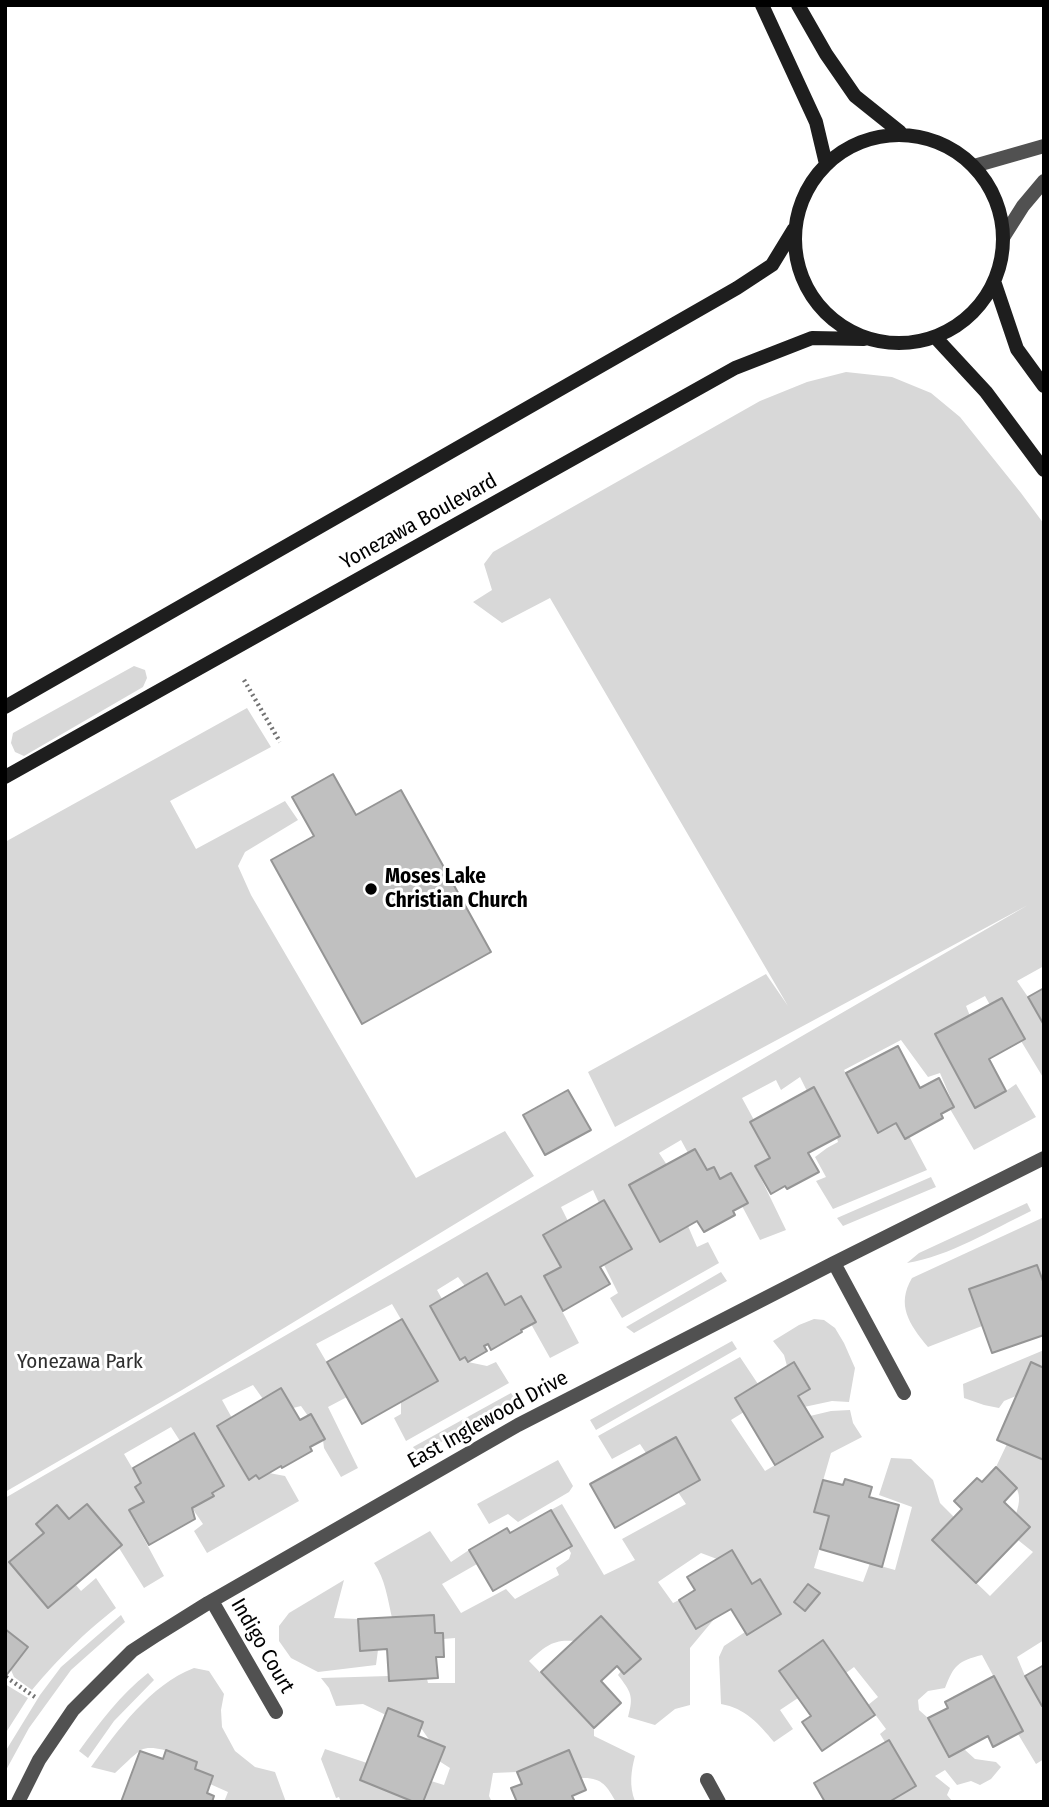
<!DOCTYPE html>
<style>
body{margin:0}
#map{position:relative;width:1049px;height:1807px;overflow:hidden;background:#fff;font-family:"Fira Sans Condensed",sans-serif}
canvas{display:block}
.frame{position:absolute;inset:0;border:7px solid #000;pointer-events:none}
</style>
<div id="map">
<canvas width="1049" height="1807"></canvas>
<div class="frame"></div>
</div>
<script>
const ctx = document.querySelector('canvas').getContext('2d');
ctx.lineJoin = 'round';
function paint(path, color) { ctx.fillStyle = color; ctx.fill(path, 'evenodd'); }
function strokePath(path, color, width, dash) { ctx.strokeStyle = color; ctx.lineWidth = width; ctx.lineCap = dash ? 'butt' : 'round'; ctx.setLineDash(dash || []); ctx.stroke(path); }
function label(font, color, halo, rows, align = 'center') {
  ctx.font = font + ' "Fira Sans Condensed",sans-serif'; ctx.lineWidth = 6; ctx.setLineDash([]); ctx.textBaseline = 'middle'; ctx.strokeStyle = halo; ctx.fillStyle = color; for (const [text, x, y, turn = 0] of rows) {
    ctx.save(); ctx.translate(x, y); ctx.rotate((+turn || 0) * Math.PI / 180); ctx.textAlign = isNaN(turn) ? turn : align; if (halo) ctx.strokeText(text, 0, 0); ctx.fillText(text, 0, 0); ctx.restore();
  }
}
paint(new Path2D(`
 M846,372l46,5 39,16 29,24 61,76 23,31v442l-27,15 11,16 16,28v54l-23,-38 4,-2 -23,-41 -12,7 -5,-9 -19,10 4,10 -35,19 40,73 31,-17 10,-7 20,33 -62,33 -24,-41 4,-3 -14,-33 -12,4 -27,-37 -57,30 34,63 18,-10 8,16 5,-3 18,34 -94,39 -17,-28 10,-4 -11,-20 12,-9 11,-6 -1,-4 3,-2 -26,-48 -7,3 -7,-14 -19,13 -5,-10 -34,18 12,22 -4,2 20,36 -15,8 31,64 -26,10 -18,-34 5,-3 -16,-30 -11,6 -13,-9 -12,-21 -7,4 -7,-13 -22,13 8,12 -38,21 31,56 28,-16 9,21 11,-5 11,21 -97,55 -12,-20 8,-5 -14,-28 28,-16 -33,-46 -6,-13 -32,17 7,14 -25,14 18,32 -17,10 35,66 -29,15 -19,-34 4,-3 -14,-25 -16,9 -18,-31 -22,12 -7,-9 -21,13 5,9 -12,8 30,52 5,-2 3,5 19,4 9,-4 13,21 -103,58 -12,-23 7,-4v-12l36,-21 -45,-77 -76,40 31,53 -19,10 30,61 -17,9 -17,-29 -1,-8 2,-1 -14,-25 -3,2 -7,-10 -8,2 -11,-19 -19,10 -10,-14 -31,15 10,18 -14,8 30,54 8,-5 3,4 10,-6 16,3 14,25 -92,52 -13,-22 9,-7 -11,-16 22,-12 -2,-3 12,-7 -30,-53 -14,8 -9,-14 -47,27 17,29 -6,4 9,15 -15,9 35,65 -20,12 -25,-40 3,-3 -35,-41 -18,15 -12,-14 -21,18 8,10 -35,29 39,46 28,-23 5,6 15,-13 20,30c-34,27 -56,49 -84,82l-18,-13 -3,-7 17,-23 -23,-18v-131l1023,-593 -413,222 -27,-55 178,-98 22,32 -238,-408 -48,25 -29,-21 19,-12 -8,-26 9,-12 267,-151 47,-19z
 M134,666l11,4 2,8 -4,9 -119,69 -9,-4 -4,-9 2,-10z
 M247,708l24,39 -101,54 26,48 89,-48 13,19 -53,32 -7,14 13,29 165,283 89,-47 29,45 -352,214 -177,102v-650z
 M931,1177l5,10 -93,39 -6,-8z
 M1027,1203l4,8c-40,19 -81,45 -124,52l12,-10z
 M1042,1218l2,3v63l-8,-19 -67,24 13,37 -54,21c-19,-23 -32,-42 -16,-69z
 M721,1272l6,9 -93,52 -8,-6z
 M814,1319l10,1 11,8 9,15 11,25 -6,34 -17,-1 -28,6 -6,-11 12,-8 -15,-26 -8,4 -3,-11 -11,-14 26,-16z
 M732,1341l5,8 -141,81 -6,-10z
 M1044,1350v18l-14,-5 -14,33 -12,5 -5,7 -15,-3 -20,-7 -1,-14z
 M740,1357l18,27 -23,13 9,15 -13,8 34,51 57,-34 -12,-21 21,-5 19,-1 3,13 9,14 -31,16 -17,59 15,4 -15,52 49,14 7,-19 25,7 17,-63 -33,-12 12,-37 20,1 22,21 7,23 14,14 -22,23 58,56 43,-44 -15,-12 12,-13 -14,-13c9,-26 -3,-30 -20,-47l11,-23 37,16v180l-27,17 8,19 19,34v49l-8,5 -18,-30 5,-3 -41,-76c-24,6 -28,10 -37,33l-17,3 -10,9 1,10 9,8 20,39 16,-8 11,10 21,3 5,5 -10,12 -11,6 -9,-4 -14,4 -12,-15 -10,6 15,12 -3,7 6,7h-64l27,-17 -27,-45 -4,2 -5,-8 6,-5 -18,-24 10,-8 -24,-30 -8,6 -22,-33 -44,31 18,27 -18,12 13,19 -19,13c-15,-18 -29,-34 -53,-38l-2,-47 5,-11 21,-14 2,2 5,-50 -20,-34 -15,9 -16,-6 -43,29 15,21 6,-3 17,29 19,-11 -25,30v57l-15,4 -20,16 -27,-8c6,-21 3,-25 -10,-42l3,-4 4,3 16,-15 -40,-43 -27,25c-22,-2 -29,6 -45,20l65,67v8l41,20c-4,15 -6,30 0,45l-19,1c-9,-16 -14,-25 -35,-24l-12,-28 -52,22 -24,1 -4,23 3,6h-69l8,-21 13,4 6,-17 -11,-7 5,-14 -14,-6 -9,-13 2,-6 -37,-7 -23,-11 -27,2 -7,-18 -8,-10 68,-2v5l38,-2 1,4h27v-45l-12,1v-6h-8l-1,-18 -42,3c-4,-18 -7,-40 -18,-55l56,-32 21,31 18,-12 8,14 -35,20 19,29 45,-24 9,10 44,-24 -3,-7 13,-9 2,-6 -3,-5 4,-2 -21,-36 11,-6 42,71 31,-15 -13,-21 64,-35 -8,-12 22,-12 -24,-43 -30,16 -6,-9 -28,15 -14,-23z
 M511,1393l5,7 -98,55 -5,-8z
 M558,1460l15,26 -4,6 -51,30 -10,-8 -19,10 -12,-20z
 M344,1580l-10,38 24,1 2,32 18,-1 -2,15 -58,7 -27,-14 -12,-17v-15l10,-13z
 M121,1615l4,7 -54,48 -42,58 -24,44v-20l35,-57 21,-28z
 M194,1668l15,3 15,23 -3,16 1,17 13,24 20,16 20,5 11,30h-62l4,-10 -18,-8 3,-8 -18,-7 2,-7c-14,-5 -42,-19 -56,-12 -9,6 -18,16 -26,23l-24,-6c27,-37 59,-82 103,-99z
 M148,1673l6,7 -40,41 -26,37 -9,-7c21,-29 41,-56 69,-78z
 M5,1684l23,14 -23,36z
 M325,1749l42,14 -7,17 54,22h-73l-2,-5 -3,1 -15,-39z`), '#d8d8d8');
const building = new Path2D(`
 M333,774l23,41 45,-25 90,162 -129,72 -91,-164 43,-24 -22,-39z
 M1044,988v37l-16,-28z
 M1002,998l23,41 -36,20 17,32 -31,17 -40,-74z
 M898,1046l22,42 19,-10 15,29 -13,7 2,4 -38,21 -9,-16 -18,10 -32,-60z
 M814,1087l26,49 -32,17 11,19 -32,17 -2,-3 -14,8 -16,-28 15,-8 -20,-36z
 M568,1090l23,40 -46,25 -22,-40z
 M695,1149l12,21 7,-3 6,12 11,-6 17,30 -15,8 2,4 -31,17 -7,-11 -37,21 -31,-57z
 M604,1200l28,49 -32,18 10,17 -47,27 -19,-35 17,-9 -18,-32z
 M1037,1265l7,19v51l-52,18 -23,-64z
 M487,1273l18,32 16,-9 15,26 -15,8 1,2 -31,18 -3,-6 -4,2 3,5 -19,11 -3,-5 -5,3 -30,-54z
 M402,1319l36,62 -76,43 -35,-62z
 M794,1362l16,27 -12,7 25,41 -48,28 -40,-67z
 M1031,1362l13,6v92l-47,-20z
 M281,1388l19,32 11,-6 14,25 -15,8 2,4 -30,17 -1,-2 -22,13 -3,-4 -7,5 -32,-54z
 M194,1433l30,53 -12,7 2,3 -22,12 3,11 -46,26 -20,-35 15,-8 -9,-15 6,-4 -8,-15z
 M676,1437l24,43 -85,48 -25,-44z
 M996,1467l21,21 -13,14 26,25 -54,56 -44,-43 30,-31 -8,-8 23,-23 5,4z
 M845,1479l27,8 -3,10 30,8 -17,62 -62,-18 9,-33 -15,-4 9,-32 20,5z
 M87,1504l35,41 -74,63 -39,-46 35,-29 -8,-9 21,-19 12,14z
 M551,1510l21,36 -79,45 -24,-41 38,-22 3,5z
 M732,1550l20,34 8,-5 21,35 -34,21 -16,-26 -35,20 -17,-29 16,-10 -8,-13z
 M808,1584l12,9 -15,18 -11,-9z
 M434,1615l1,18h8l1,24h-8l2,21 -49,3 -2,-32 -27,2 -2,-32z
 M601,1616l40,43 -17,15 -7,-8 -16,15 20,22 -27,25 -53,-56z
 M5,1629l23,18 -23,30z
 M823,1640l52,75 -53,36 -20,-29 9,-6 -32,-45z
 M1044,1665v40l-2,1 -17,-30z
 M994,1676l29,55 -30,16 -5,-11 -39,21 -21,-39 20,-10 -3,-6z
 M388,1708l35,14 -5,14 27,11 -22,55h-9l-54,-22z
 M889,1740l27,46 -27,16h-64l-11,-19z
 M166,1750l31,12 -2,7 18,7 -6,17 7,3 -2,6h-91l19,-51 23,8z
 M569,1750l17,40 -14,6 3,6h-58l-6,-14 11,-4 -5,-12z`);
paint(building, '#c0c0c0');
strokePath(building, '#959595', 2);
strokePath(new Path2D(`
 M244,680l36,62
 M6,1677l29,20`), '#737373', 4.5, [2, 3.5]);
strokePath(new Path2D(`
 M974,166l70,-20
 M1004,236l19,-30 21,-25
 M834,1263l70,130
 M212,1601l64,111
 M707,1780l12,22
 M18,1802l21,-42 34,-50 59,-59 23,-15 53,-33 310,-178 316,-162 210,-105`), '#515151', 14);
strokePath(new Path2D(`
 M762,5l54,117 10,42
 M798,5l28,49 29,42 45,36
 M795 239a104 104 0 1 1 208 0a104 104 0 1 1-208 0Z
 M995,284l22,65 27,37
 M936,338l50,54 58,78
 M5,707l732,-419 35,-23 22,-36
 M5,777l730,-409 77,-30 52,1`), '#1e1e1e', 14);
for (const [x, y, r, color] of [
 [371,889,7,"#000"]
]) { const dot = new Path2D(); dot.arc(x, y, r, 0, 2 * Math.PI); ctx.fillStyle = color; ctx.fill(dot); strokePath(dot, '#fff', 2.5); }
label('21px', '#000', '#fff', [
 ["Yonezawa Boulevard",419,522,-29],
 ["East Inglewood Drive",488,1420,-29],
 ["Indigo Court",262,1646,60]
]);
label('bold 21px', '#000', '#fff', [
 ["Moses Lake",385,877],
 ["Christian Church",385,901]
], 'left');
label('21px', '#2f2f2f', '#fff', [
 ["Yonezawa Park",80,1362]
]);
</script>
